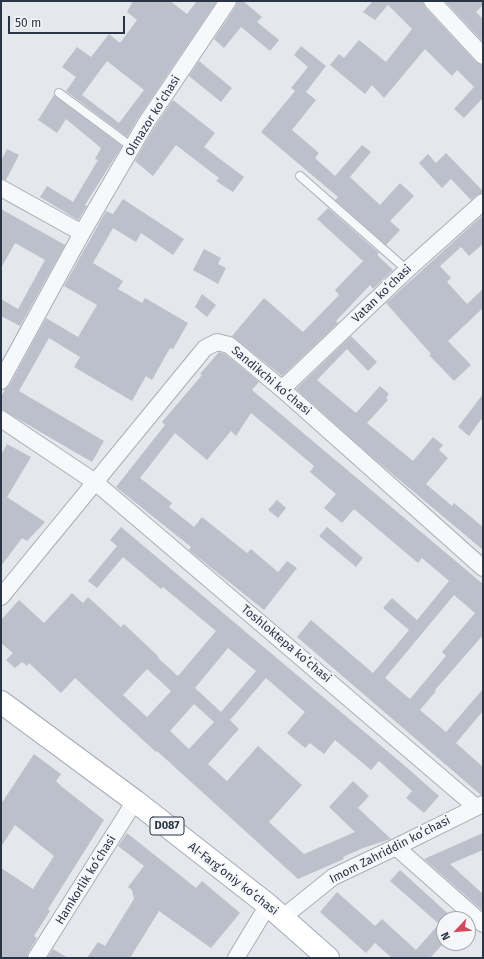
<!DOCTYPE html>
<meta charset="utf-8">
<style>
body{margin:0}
#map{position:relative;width:484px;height:959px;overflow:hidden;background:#e4e7ec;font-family:"Fira Sans",sans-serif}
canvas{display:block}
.frame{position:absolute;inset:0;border:2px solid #2b3445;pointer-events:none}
.north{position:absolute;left:436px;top:911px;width:40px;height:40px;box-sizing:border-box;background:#f4f6f9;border:1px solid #a4a8b1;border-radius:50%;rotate:244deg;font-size:11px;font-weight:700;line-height:16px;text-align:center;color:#2b3445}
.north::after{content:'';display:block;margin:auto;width:14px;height:18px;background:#d1495b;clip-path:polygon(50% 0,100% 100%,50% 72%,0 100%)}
.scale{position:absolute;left:8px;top:16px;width:117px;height:18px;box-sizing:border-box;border:2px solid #2b3445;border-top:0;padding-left:5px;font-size:12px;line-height:14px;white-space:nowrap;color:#2b3445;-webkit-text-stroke:3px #f4f6f9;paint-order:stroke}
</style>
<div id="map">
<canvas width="484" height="959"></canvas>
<div class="frame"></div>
<div class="north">N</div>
<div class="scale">50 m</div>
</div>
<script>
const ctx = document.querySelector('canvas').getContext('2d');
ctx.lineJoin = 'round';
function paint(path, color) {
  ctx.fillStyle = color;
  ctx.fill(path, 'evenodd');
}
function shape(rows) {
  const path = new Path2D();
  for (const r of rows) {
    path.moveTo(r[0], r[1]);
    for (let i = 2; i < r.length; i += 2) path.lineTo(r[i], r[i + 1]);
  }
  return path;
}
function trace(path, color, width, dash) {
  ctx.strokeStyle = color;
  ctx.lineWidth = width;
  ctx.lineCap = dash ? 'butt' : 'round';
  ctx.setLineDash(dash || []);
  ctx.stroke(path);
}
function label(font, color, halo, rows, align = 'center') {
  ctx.font = font + ' "Fira Sans",sans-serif';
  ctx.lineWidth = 4;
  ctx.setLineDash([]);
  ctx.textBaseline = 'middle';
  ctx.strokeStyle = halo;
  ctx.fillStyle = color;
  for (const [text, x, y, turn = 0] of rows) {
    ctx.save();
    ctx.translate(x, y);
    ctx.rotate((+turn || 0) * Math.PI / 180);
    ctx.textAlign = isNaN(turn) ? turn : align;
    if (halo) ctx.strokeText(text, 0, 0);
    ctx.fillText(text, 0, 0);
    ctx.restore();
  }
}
paint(shape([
 [133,1,170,1,187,14,197,1,217,1,138,118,127,137,66,91,76,77,62,67,77,47,91,57,109,34,120,43,137,20,127,12],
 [107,61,144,90,119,123,82,95],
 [237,1,243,1,262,17,257,22,279,40,270,51,241,27,224,48,214,39,236,6],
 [373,1,423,1,425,7,476,62,483,65,483,98,464,118,454,109,474,87,457,70,452,76,425,49,384,98,372,85,365,94,330,65,339,54,344,58,359,40,386,62,412,29,388,5,375,20,363,12],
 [445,1,483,1,483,5,476,12,483,19,483,42],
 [301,46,326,66,306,92,316,100,292,130,319,153,315,158,335,176,362,145,371,152,350,177,380,205,400,183,414,196,390,221,400,230,386,245,335,200,338,197,261,132,295,91,291,88,308,67,294,55],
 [199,61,232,88,221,102,189,76],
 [54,95,122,146,85,205,87,206,78,220,40,197,47,186,73,202,98,160,95,159,101,148,66,119,57,133,38,120],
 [173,100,215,133,204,147,244,177,233,192,216,181,219,178,176,145,153,176,135,161,154,128],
 [7,149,19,155,6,180,1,179,1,161],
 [446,153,483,191,483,193,477,195,471,200,451,179,442,188,419,163,428,154,436,163],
 [123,199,184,239,173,255,141,233,136,242,113,228,93,263,123,281,118,289,142,303,145,298,188,323,173,349,170,348,152,380,146,376,132,401,74,367,80,357,49,338,19,391,104,441,92,462,1,409,1,397,5,389,9,386,46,318,78,337,97,305,64,286,106,211,113,214],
 [328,208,379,253,377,255,393,270,373,289,370,285,336,321,338,323,282,376,232,336,264,298,303,332,339,295,335,290,363,261,317,219],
 [1,209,65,245,20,326,1,316,1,299,18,309,45,260,15,243,1,268],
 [483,215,483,244,469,256,461,247,440,266,451,278,447,282,467,304,483,289,483,308,448,341,471,365,454,381,429,355,431,354,386,303],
 [204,249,221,258,218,264,226,268,218,284,193,270],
 [202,294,216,305,207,317,195,307],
 [351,336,377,362,368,371,347,349,317,380,356,413,380,386,389,394,386,398,388,400,367,423,413,461,433,437,443,445,439,450,448,458,426,484,452,506,454,503,483,527,483,550,371,456,296,389],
 [219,352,225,354,259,382,252,390,483,584,483,635,435,690,436,691,420,710,446,732,483,689,483,711,456,743,483,767,483,795,481,795,297,637,311,620,373,673,409,630,383,608,392,598,417,620,449,581,422,558,418,563,354,509,342,523,324,508,336,494,310,472,314,466,251,413,236,436,231,431,207,460,175,433,140,478,172,503,169,507,194,527,202,517,247,553,251,549,278,572,287,561,297,568,264,610,189,550,191,547,116,487,165,425,162,422,202,375,200,374],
 [454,595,475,613,442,652,446,656,410,699,385,678],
 [483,394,483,417,469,436,458,427],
 [7,444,31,457,7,497,45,522,27,541,22,538,1,566,1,455],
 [277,500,286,508,278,518,268,510],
 [121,527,405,766,439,796,424,813,406,798,412,791,379,761,371,770,335,740,324,754,310,743,305,748,287,733,305,712,266,678,230,720,239,729,208,764,227,781,258,746,302,785,269,822,304,854,355,832,329,807,353,781,369,796,358,808,391,839,363,848,343,857,344,859,298,879,157,751,156,752,145,742,75,678,61,693,29,663,27,666,22,662,15,668,6,660,13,653,1,643,1,620,19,600,44,623,72,593,83,603,88,597,121,627,124,624,159,657,158,658,178,676,216,631,163,587,161,589,123,557,97,588,88,581,117,546,110,540],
 [228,648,256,671,221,712,195,688],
 [147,669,171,691,147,717,123,695],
 [194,704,214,722,189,749,170,731],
 [327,527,363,558,356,567,319,536],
 [34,754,61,774,56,781,61,786,104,820,48,909,50,911,34,936,37,938,28,953,27,958,1,958,1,868,33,889,54,856,15,825,1,847,1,804],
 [127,833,196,888,202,881,240,913,211,948,159,911,130,958,87,958,98,942,105,946,134,899,132,890,128,887,144,866,118,846],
 [483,833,483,850,450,864,483,894,483,911,424,859],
 [400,870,454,919,444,919,444,943,430,958,392,958,375,943,366,953,320,912,337,892,375,926,382,919,416,950,439,924,390,881],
 [53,949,68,958,47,958]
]), '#bbc0ca');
const service = shape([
 [59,93,132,147],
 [300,176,407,270]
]);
const minor = shape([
 [432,1,483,56],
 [1,188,82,233],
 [1,381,82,233,146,123,228,1],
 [282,389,407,270,483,202],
 [1,419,95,482,476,807],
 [1,597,205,348,217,342,229,345,282,389,483,568],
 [396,847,483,924],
 [282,918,333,877,396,847,483,804],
 [36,958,135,801],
 [236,958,268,905]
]);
const primary = shape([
 [1,702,135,801,268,905,328,958]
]);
trace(service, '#a9aeb7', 10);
trace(minor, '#a9aeb7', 18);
trace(primary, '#a3abb8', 24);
trace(service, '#f7f8fa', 8);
trace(minor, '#f7f8fa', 16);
trace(primary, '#fff', 22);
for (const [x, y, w] of [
 [167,826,34]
]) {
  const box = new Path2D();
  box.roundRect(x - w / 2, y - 9, w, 18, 3);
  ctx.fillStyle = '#f4f6f9';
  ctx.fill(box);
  trace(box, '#2b3445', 1);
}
label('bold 11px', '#2b3445', null, [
 ["D087",167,826]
]);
label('12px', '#2b3445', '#f4f6f9', [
 ["Olmazor koʻchasi",153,116,-58],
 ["Vatan koʻchasi",382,294,-44],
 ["Sandikchi koʻchasi",271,381,40],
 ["Toshloktepa koʻchasi",286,644,40],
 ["Imom Zahriddin koʻchasi",390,850,-27],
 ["Al-Fargʻoniy koʻchasi",233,879,38],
 ["Hamkorlik koʻchasi",86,880,-58]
]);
</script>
